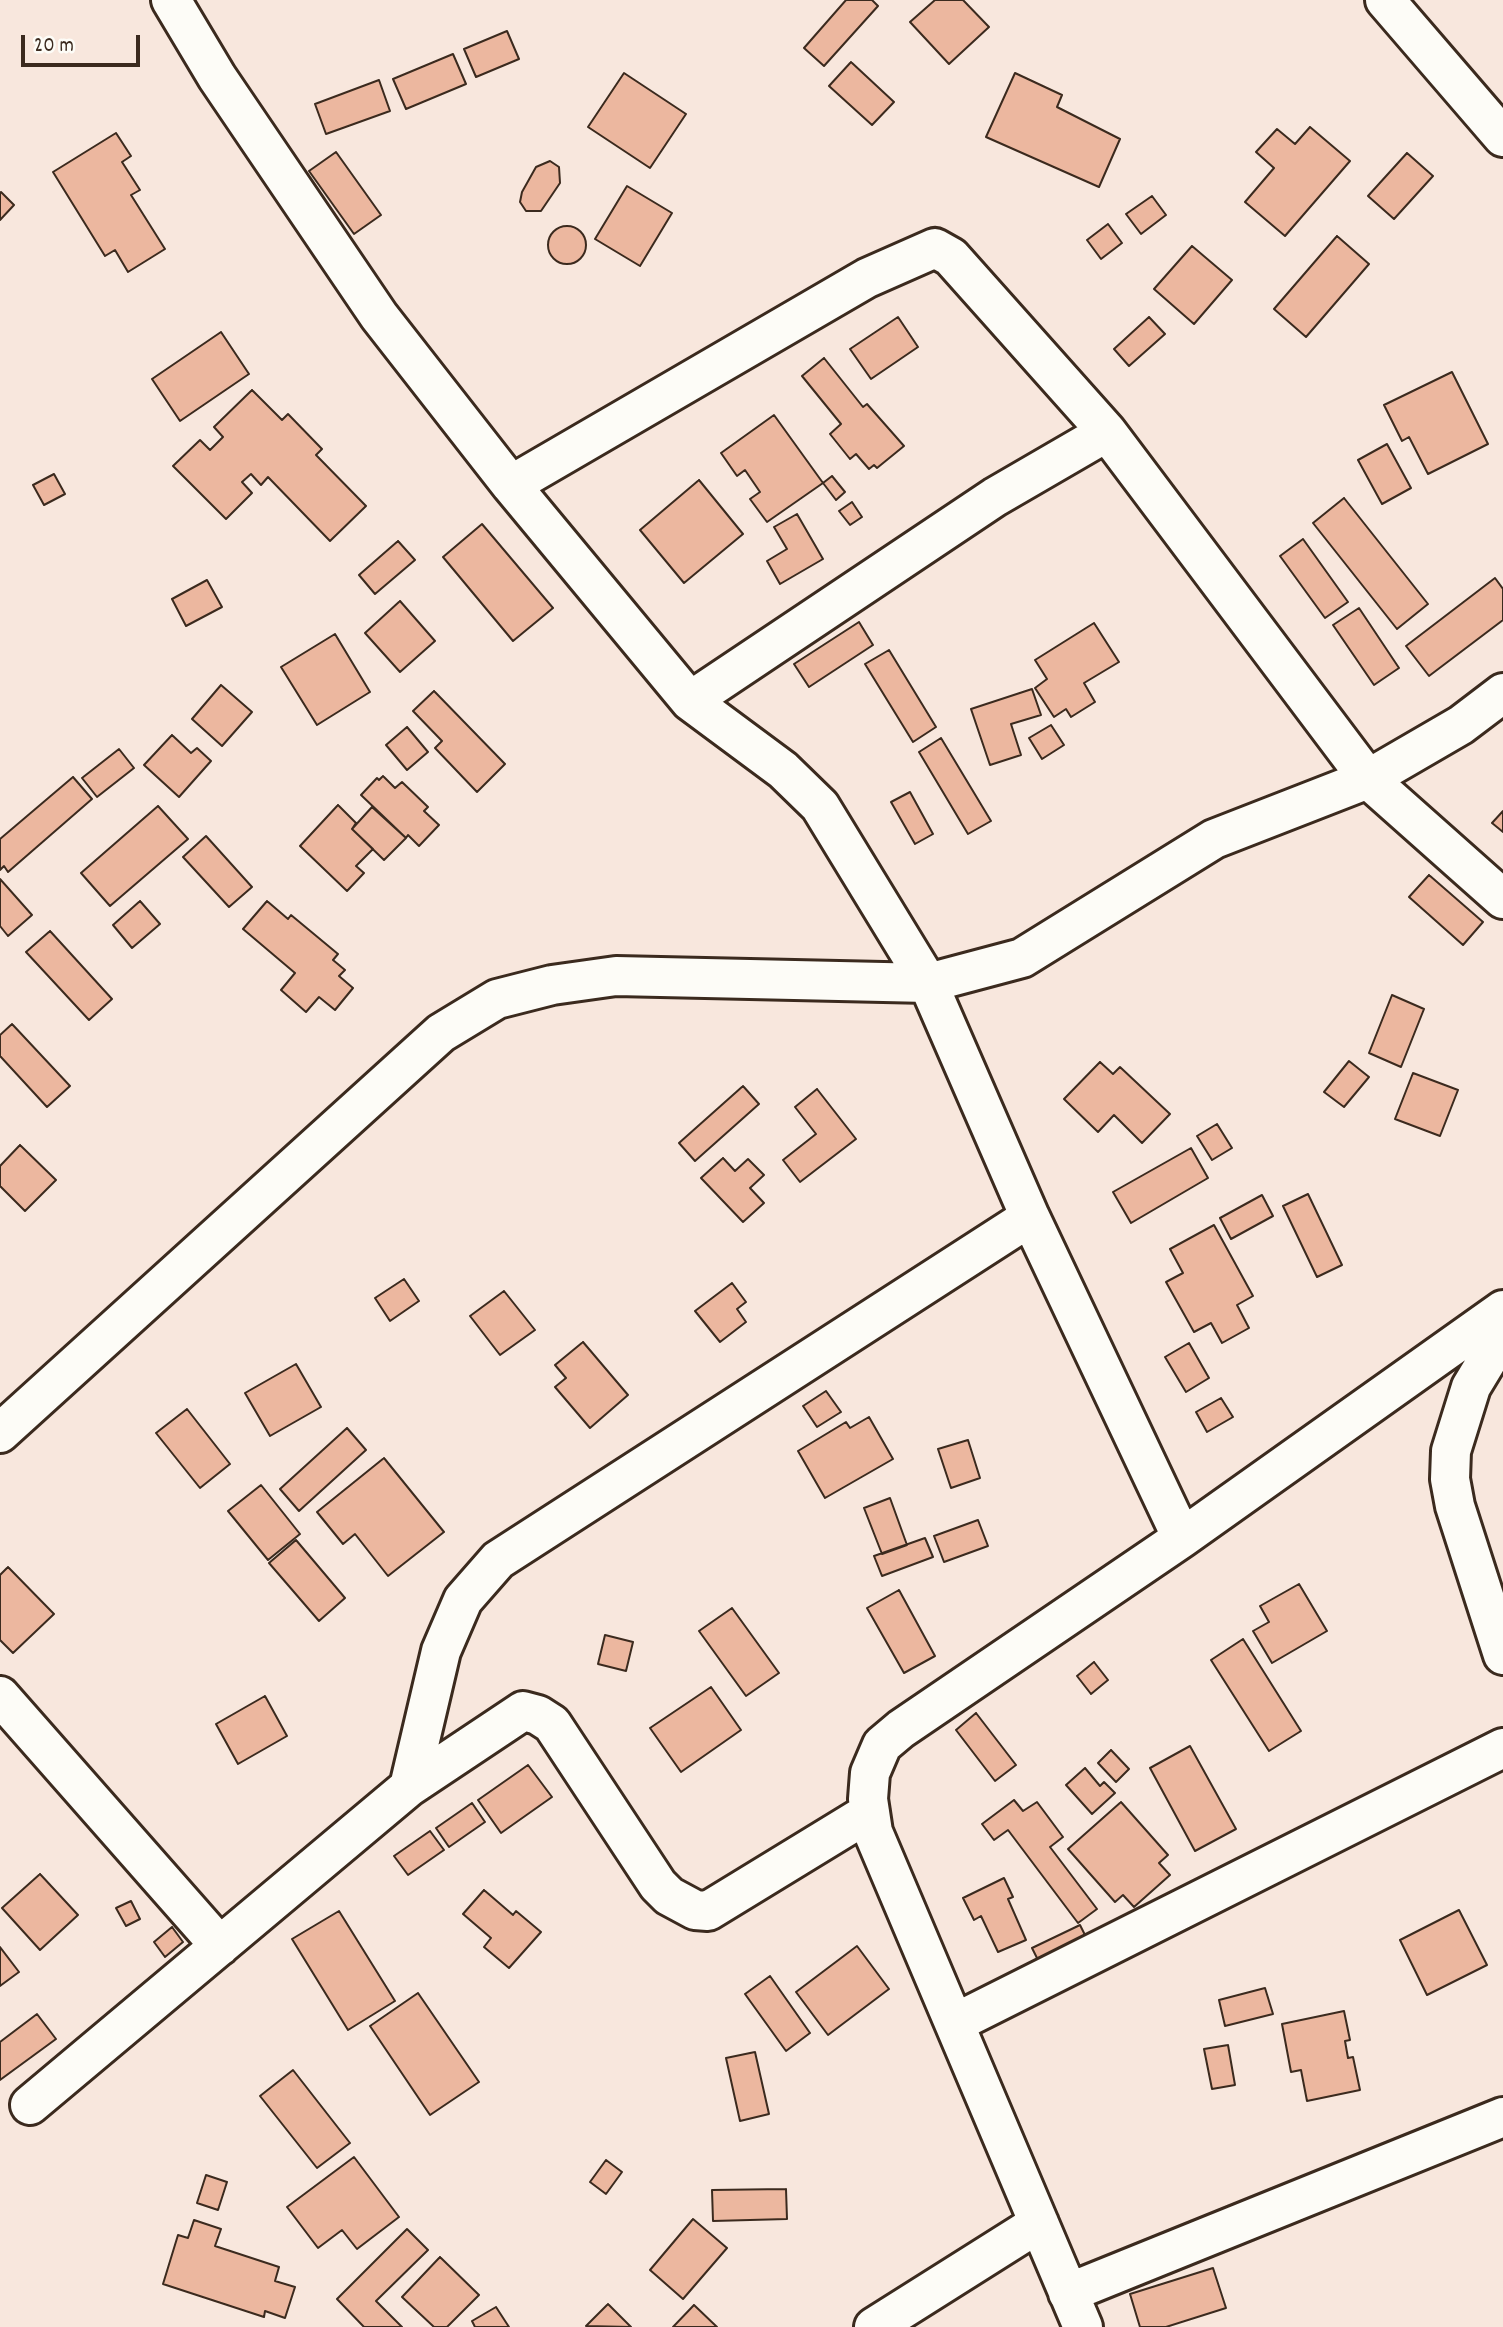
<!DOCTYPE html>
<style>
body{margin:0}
#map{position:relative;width:1503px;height:2327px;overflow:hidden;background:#f8e7dd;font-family:Dekko,sans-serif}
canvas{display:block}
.scale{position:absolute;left:21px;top:35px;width:119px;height:32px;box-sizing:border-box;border:4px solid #3b2a1e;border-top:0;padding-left:9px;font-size:21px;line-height:24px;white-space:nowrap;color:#3b2a1e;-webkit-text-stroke:5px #fdfcf7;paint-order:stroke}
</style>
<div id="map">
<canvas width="1503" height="2327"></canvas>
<div class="scale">20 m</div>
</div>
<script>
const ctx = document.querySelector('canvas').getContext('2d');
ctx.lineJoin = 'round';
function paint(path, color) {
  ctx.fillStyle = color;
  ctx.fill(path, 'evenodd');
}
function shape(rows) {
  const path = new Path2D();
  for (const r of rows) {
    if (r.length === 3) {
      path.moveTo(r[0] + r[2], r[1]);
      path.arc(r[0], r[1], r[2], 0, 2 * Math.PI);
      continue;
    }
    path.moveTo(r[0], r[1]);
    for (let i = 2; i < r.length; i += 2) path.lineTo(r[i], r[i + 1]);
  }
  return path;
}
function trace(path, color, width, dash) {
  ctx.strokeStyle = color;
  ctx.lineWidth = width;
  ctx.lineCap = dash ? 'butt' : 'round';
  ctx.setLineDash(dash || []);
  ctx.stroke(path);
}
const building = shape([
 [846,0,872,0,878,6,824,66,804,48,846,0],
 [935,0,963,0,989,27,949,64,910,22,935,0],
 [507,31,519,59,476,77,464,49,507,31],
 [453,54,466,84,406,109,393,79,453,54],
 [851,62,894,102,872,125,829,86,851,62],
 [624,73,686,114,650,168,588,127,624,73],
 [1015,73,1062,95,1057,107,1120,139,1099,187,986,137,1015,73],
 [379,80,390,111,326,134,315,104,379,80],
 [1310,127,1350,161,1285,236,1245,202,1274,168,1256,152,1277,129,1295,144,1310,127],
 [116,133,131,156,122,162,140,190,131,195,165,249,128,272,115,250,105,256,53,172,116,133],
 [336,152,381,215,354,234,309,171,336,152],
 [1407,153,1433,176,1394,219,1368,196,1407,153],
 [550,161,559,167,560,183,541,211,526,211,520,202,522,192,536,167,550,161],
 [627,186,672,213,640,266,595,239,627,186],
 [1,192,14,205,0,220,0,193,1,192],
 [1152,196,1166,215,1141,234,1126,214,1152,196],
 [1108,224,1122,243,1101,259,1087,240,1108,224],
 [567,245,19],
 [1337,236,1369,264,1306,337,1274,309,1337,236],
 [1192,246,1232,280,1194,324,1154,289,1192,246],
 [898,317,918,347,871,379,850,349,898,317],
 [1149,317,1165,334,1129,366,1114,349,1149,317],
 [221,332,249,374,180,421,152,379,221,332],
 [824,358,863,407,867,404,904,446,877,468,874,465,869,469,856,454,850,459,830,434,841,424,802,376,824,358],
 [1452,372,1488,444,1428,474,1409,437,1402,441,1384,405,1452,372],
 [252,390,282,420,288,414,322,449,316,455,366,506,330,541,268,477,261,485,251,474,242,482,252,493,226,519,173,466,200,440,210,450,223,437,214,427,252,390],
 [774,415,823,483,767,522,750,499,760,492,745,470,737,476,721,453,774,415],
 [1387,444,1411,488,1382,504,1358,460,1387,444],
 [54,474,65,494,44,505,33,485,54,474],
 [832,476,845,492,836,500,823,483,832,476],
 [699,480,743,534,684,583,640,530,699,480],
 [1344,498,1428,604,1397,629,1313,523,1344,498],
 [852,502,862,517,850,525,839,511,852,502],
 [797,514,823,559,780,584,767,561,787,549,774,527,797,514],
 [482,524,553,608,513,641,443,557,482,524],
 [1303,539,1348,602,1325,618,1280,556,1303,539],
 [398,541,415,560,375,594,359,575,398,541],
 [1495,578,1503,589,1503,620,1429,676,1406,646,1495,578],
 [207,580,222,607,186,626,172,599,207,580],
 [400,601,435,641,400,672,365,633,400,601],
 [1359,608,1399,668,1374,685,1333,625,1359,608],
 [859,622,873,645,809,687,794,664,859,622],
 [1094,623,1119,662,1084,683,1095,702,1071,717,1066,709,1054,717,1035,688,1047,679,1035,660,1094,623],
 [335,634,370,692,317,725,281,667,335,634],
 [889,650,936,727,913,742,865,664,889,650],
 [221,685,252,712,222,746,192,719,221,685],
 [1032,689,1041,715,1011,724,1021,755,990,765,971,709,1032,689],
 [434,691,505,764,477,792,435,748,442,741,413,711,434,691],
 [1051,725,1064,745,1042,759,1029,738,1051,725],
 [407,727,428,752,407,770,386,745,407,727],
 [172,735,191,753,197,748,211,761,179,797,144,765,172,735],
 [941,738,991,821,968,834,919,752,941,738],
 [119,749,134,768,97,797,82,778,119,749],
 [383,776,395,788,402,782,428,807,424,811,439,825,419,846,408,835,406,838,361,795,377,778,379,780,383,776],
 [73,777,92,799,8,872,4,866,0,870,0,839,73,777],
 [910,792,933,834,915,844,891,802,910,792],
 [338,805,356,823,352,829,373,849,356,866,364,873,347,891,300,846,338,805],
 [158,806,188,839,110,906,81,873,158,806],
 [372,807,406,838,384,860,352,829,372,807],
 [1503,811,1503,832,1492,823,1503,811],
 [206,836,252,887,229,907,183,857,206,836],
 [1429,875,1483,922,1463,945,1409,897,1429,875],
 [0,879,32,915,8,936,0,926,0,879],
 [140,901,160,924,132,948,113,925,140,901],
 [267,901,288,919,291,915,338,954,333,960,345,970,339,976,353,988,335,1010,319,997,306,1012,281,990,295,973,243,929,267,901],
 [50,931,112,999,89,1020,26,952,50,931],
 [1392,995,1424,1009,1401,1067,1369,1053,1392,995],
 [12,1024,70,1086,47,1107,0,1056,0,1035,12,1024],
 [1349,1061,1369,1077,1344,1107,1324,1092,1349,1061],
 [1100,1062,1113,1074,1120,1067,1170,1114,1142,1143,1114,1115,1098,1132,1064,1099,1100,1062],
 [1413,1073,1458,1090,1440,1136,1395,1119,1413,1073],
 [743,1086,759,1104,695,1161,679,1143,743,1086],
 [817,1089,856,1139,800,1182,783,1160,816,1134,795,1107,817,1089],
 [1217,1124,1232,1148,1212,1160,1197,1136,1217,1124],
 [20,1145,56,1180,25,1211,0,1186,0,1166,20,1145],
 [1191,1148,1208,1178,1131,1223,1113,1192,1191,1148],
 [723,1158,735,1171,748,1159,764,1175,750,1188,764,1203,743,1222,701,1178,723,1158],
 [1308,1194,1342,1265,1317,1277,1283,1206,1308,1194],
 [1262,1195,1273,1216,1231,1239,1220,1218,1262,1195],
 [1214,1225,1253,1296,1237,1305,1249,1328,1222,1343,1211,1323,1194,1332,1166,1282,1183,1273,1170,1249,1214,1225],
 [404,1279,419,1301,390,1321,375,1298,404,1279],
 [732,1283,746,1302,737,1309,746,1322,720,1342,695,1311,732,1283],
 [504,1291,535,1330,500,1355,470,1316,504,1291],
 [583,1342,628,1395,590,1428,555,1387,566,1378,555,1365,583,1342],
 [1189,1343,1209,1378,1186,1392,1165,1357,1189,1343],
 [296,1364,321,1407,270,1436,245,1393,296,1364],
 [826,1391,841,1412,817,1427,803,1406,826,1391],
 [1221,1398,1233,1417,1207,1432,1196,1412,1221,1398],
 [187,1409,230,1464,200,1488,156,1433,187,1409],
 [869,1417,893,1459,825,1498,798,1451,846,1422,850,1428,869,1417],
 [347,1428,366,1450,299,1511,280,1489,347,1428],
 [968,1440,980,1478,951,1488,938,1449,968,1440],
 [384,1458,444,1532,388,1576,355,1534,343,1544,317,1512,384,1458],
 [261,1485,300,1534,268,1560,228,1511,261,1485],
 [890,1498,907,1545,882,1554,864,1508,890,1498],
 [978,1520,988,1546,944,1562,934,1536,978,1520],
 [925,1538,933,1557,882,1576,874,1556,925,1538],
 [296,1540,345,1598,319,1621,269,1563,296,1540],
 [8,1567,54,1614,13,1653,0,1640,0,1575,8,1567],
 [1299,1584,1327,1631,1272,1663,1253,1631,1269,1622,1260,1606,1299,1584],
 [899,1590,935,1656,904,1673,867,1608,899,1590],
 [732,1608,779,1673,746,1696,699,1631,732,1608],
 [605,1635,633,1642,626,1671,598,1664,605,1635],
 [1243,1639,1301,1731,1269,1751,1211,1660,1243,1639],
 [1094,1662,1108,1680,1091,1694,1077,1676,1094,1662],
 [711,1687,741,1730,681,1772,650,1728,711,1687],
 [265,1696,287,1736,238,1764,216,1724,265,1696],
 [976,1713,1016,1765,995,1781,956,1730,976,1713],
 [1190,1746,1236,1829,1195,1851,1150,1768,1190,1746],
 [1111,1750,1129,1769,1116,1782,1098,1763,1111,1750],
 [528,1765,552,1797,501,1833,478,1800,528,1765],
 [1085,1768,1100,1786,1104,1782,1115,1793,1092,1814,1066,1785,1085,1768],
 [1014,1800,1023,1811,1037,1802,1063,1837,1050,1847,1097,1909,1078,1923,1008,1830,994,1840,982,1824,1014,1800],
 [1121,1802,1168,1855,1159,1863,1170,1875,1134,1907,1123,1895,1115,1902,1068,1849,1121,1802],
 [472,1803,485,1822,449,1847,436,1828,472,1803],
 [430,1831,444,1850,408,1875,394,1856,430,1831],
 [40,1874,78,1915,40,1950,2,1908,40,1874],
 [1004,1878,1013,1897,1008,1899,1026,1940,998,1952,981,1916,974,1920,963,1898,1004,1878],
 [484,1890,513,1915,516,1911,541,1932,509,1968,484,1947,491,1938,463,1914,484,1890],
 [131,1901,140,1919,126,1926,116,1908,131,1901],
 [1459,1910,1487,1965,1427,1995,1400,1940,1459,1910],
 [339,1911,395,2001,348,2030,292,1939,339,1911],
 [1080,1925,1088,1941,1040,1964,1032,1948,1080,1925],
 [172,1927,183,1942,165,1957,154,1942,172,1927],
 [857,1946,889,1989,828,2035,796,1992,857,1946],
 [0,1947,19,1972,0,1986,0,1947],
 [770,1976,810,2033,786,2051,745,1994,770,1976],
 [1265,1988,1273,2014,1225,2026,1219,2000,1265,1988],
 [418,1993,479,2082,430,2115,370,2026,418,1993],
 [1344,2011,1350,2040,1345,2041,1348,2058,1353,2057,1360,2090,1307,2101,1301,2070,1291,2072,1282,2024,1344,2011],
 [37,2014,56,2039,0,2080,0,2042,37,2014],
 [1228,2045,1235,2085,1212,2089,1204,2049,1228,2045],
 [755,2052,769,2114,740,2121,726,2058,755,2052],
 [293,2070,350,2143,317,2168,260,2096,293,2070],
 [354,2157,399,2217,357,2249,342,2230,318,2248,287,2207,354,2157],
 [606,2160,622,2172,606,2194,590,2182,606,2160],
 [206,2175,227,2182,218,2210,197,2203,206,2175],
 [786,2189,787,2219,713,2221,712,2190,786,2189],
 [693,2219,727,2248,683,2299,650,2270,693,2219],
 [194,2220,221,2229,215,2246,279,2267,275,2281,295,2287,285,2318,265,2311,264,2317,163,2284,178,2235,188,2238,194,2220],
 [407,2229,428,2250,376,2301,402,2327,364,2327,337,2299,407,2229],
 [440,2257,479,2295,447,2327,434,2327,402,2297,440,2257],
 [1213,2268,1226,2308,1166,2327,1140,2327,1130,2294,1213,2268],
 [608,2304,631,2327,586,2326,608,2304],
 [694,2305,717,2327,673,2327,694,2305],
 [496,2307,509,2327,475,2327,472,2321,496,2307]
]);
paint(building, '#ecb79f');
trace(building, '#3b2a1e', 2);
const minor = shape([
 [171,0,217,77,379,316,511,485,690,701,783,770,820,806,928,983,1030,1217,1182,1538],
 [1385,0,1503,137],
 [511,485,867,278,935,248,951,257,1107,432],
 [690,701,995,497,1107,432,1368,779,1503,899],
 [1503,1334,1471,1387,1451,1451,1450,1479,1455,1506,1503,1655],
 [0,1433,441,1033,497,999,552,985,616,976,928,983,1022,958,1214,839,1368,779,1461,725,1503,693],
 [0,1696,220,1946],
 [409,1787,441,1651,463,1600,498,1560,1030,1217],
 [955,2023,1503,1748],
 [30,2105,409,1787,523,1711,538,1715,552,1724,658,1885,669,1896,695,1910,708,1911,870,1812],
 [1068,2293,1503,2117],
 [874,2327,1039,2223],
 [1083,2327,873,1832,868,1799,870,1773,882,1745,901,1729,1182,1538,1503,1310]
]);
trace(minor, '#3b2a1e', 44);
trace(minor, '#fdfcf7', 38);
</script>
